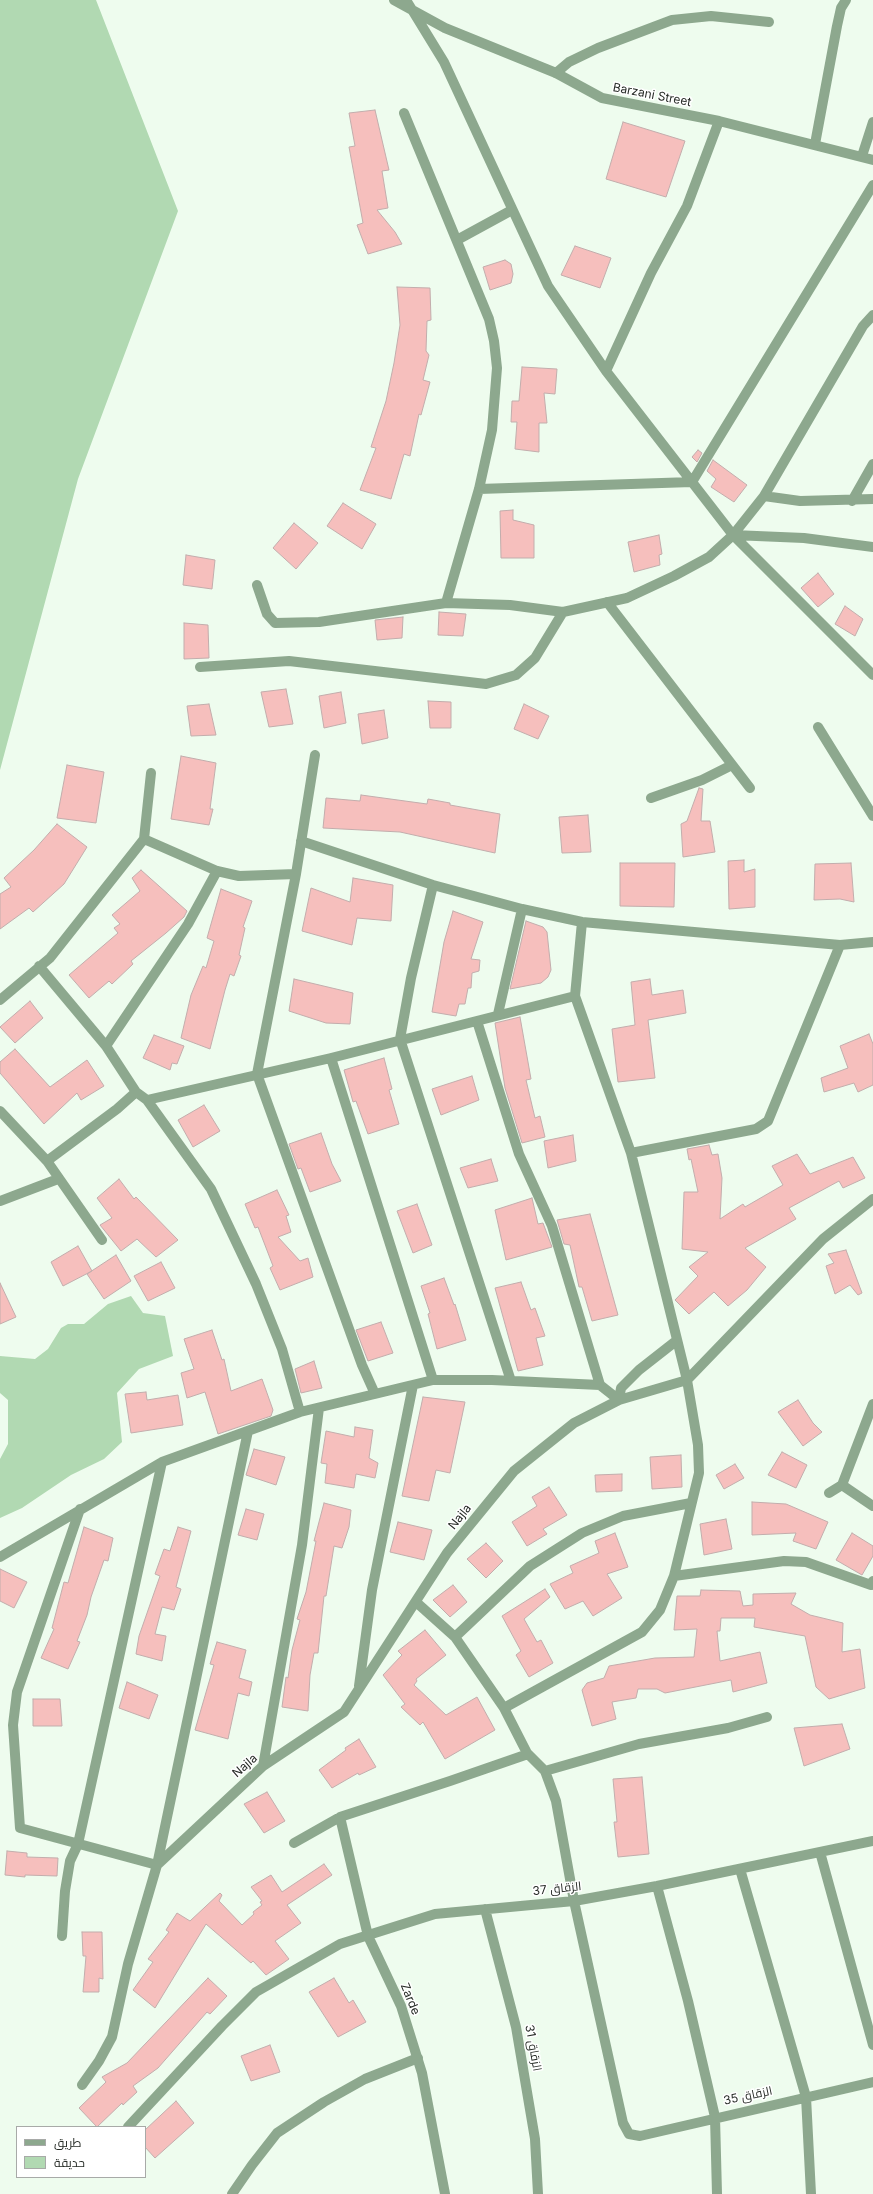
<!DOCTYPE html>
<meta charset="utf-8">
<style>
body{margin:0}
#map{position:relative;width:873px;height:2194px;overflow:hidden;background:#eefcee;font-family:Inter,Cairo,sans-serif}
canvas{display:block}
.legend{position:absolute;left:16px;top:2126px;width:130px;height:52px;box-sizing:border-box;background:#fff;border:1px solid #a8aaa8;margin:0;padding:5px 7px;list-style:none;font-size:12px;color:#262b26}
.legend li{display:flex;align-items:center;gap:8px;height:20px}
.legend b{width:20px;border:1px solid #a8aaa8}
</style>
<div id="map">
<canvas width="873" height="2194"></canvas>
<ul class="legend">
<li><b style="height:5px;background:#8da88e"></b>طريق</li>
<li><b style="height:11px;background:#b1d9b2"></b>حديقة</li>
</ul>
</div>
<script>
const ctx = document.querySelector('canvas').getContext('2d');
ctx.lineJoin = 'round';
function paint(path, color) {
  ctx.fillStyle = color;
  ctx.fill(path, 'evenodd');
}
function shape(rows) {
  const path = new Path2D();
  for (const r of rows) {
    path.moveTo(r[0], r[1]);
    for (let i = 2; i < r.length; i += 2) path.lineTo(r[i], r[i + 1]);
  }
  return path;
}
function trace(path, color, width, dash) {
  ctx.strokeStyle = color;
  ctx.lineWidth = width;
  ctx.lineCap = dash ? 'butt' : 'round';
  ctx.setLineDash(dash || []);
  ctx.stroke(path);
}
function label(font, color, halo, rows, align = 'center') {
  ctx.font = font + ' Inter,Cairo,sans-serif';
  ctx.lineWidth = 3;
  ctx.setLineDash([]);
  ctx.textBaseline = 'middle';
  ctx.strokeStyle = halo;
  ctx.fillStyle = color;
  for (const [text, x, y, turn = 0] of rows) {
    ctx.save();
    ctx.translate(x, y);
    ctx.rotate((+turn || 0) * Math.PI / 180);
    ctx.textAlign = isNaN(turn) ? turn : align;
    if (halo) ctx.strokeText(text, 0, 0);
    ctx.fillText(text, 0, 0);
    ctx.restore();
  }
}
paint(shape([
 [0,0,96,0,178,211,78,479,0,770],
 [131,1296,143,1313,165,1316,173,1356,139,1369,117,1393,122,1442,104,1459,71,1475,22,1508,0,1518,0,1459,8,1444,8,1400,0,1393,0,1356,35,1359,48,1349,61,1328,68,1324,84,1324,108,1304]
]), '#b1d9b2');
const building = shape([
 [375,110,389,170,382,171,388,208,377,210,395,232,402,244,368,254,357,225,363,223,349,147,355,146,349,113,375,110],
 [623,122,685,141,666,197,606,179,623,122],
 [575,246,611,258,600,288,561,275,575,246],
 [505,260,511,264,513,274,511,283,490,290,483,267,505,260],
 [397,287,430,288,431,320,427,321,426,351,429,355,423,380,430,382,421,415,419,414,410,456,404,454,391,499,360,490,376,448,371,447,386,401,394,363,400,325,397,287],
 [522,367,557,369,555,394,544,393,547,423,539,423,539,452,515,449,517,422,511,422,512,401,519,401,522,367],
 [698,450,702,453,697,462,692,457,698,450],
 [713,460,747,485,734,502,711,487,716,479,707,471,713,460],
 [343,503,376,524,362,549,327,526,343,503],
 [513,510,513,520,534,525,534,558,501,558,500,511,513,510],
 [294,523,318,543,296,569,273,548,294,523],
 [659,535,662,554,659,555,660,565,634,572,628,542,659,535],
 [186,555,215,560,212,589,183,585,186,555],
 [818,573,834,594,818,607,801,588,818,573],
 [845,606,863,619,855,636,835,624,845,606],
 [439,612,466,614,463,636,438,635,439,612],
 [403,617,402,638,377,640,375,620,403,617],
 [184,623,208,625,209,658,184,659,184,623],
 [286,689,293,724,269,727,261,692,286,689],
 [341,692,346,723,324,728,319,696,341,692],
 [428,701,451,702,451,728,430,728,428,701],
 [209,704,216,735,191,736,187,706,209,704],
 [524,704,549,716,538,739,514,729,524,704],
 [384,710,388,738,362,744,358,714,384,710],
 [181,756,216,763,210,809,213,809,209,825,171,819,181,756],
 [67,765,104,772,96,823,57,818,67,765],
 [699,788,703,789,701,821,710,821,715,852,683,857,681,824,687,821,699,788],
 [361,795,427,804,428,799,450,803,450,805,500,814,495,853,400,832,323,828,326,798,360,801,361,795],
 [588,815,591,852,562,853,559,817,588,815],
 [57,824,87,847,64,884,33,912,29,908,0,929,0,894,11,887,4,878,34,850,57,824],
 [744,860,744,872,755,869,755,907,729,909,728,861,744,860],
 [620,863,675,863,674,907,620,906,620,863],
 [851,863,854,902,840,899,814,900,815,864,851,863],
 [141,870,187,911,184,917,166,933,131,961,133,964,112,984,109,981,89,998,69,975,118,933,114,928,120,924,112,915,140,891,132,878,141,870],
 [353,878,393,885,391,921,357,918,352,945,302,931,311,888,350,902,353,878],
 [221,889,252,901,243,927,245,928,239,955,241,956,234,976,230,974,225,990,210,1049,181,1038,191,995,203,966,206,968,214,941,207,938,221,889],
 [453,911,483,922,471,959,480,960,479,971,472,973,471,988,468,988,465,1004,459,1004,456,1016,432,1012,444,942,453,911],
 [526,921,543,927,547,932,551,970,548,977,541,983,510,989,526,921],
 [294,979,353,993,350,1024,326,1023,289,1011,294,979],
 [650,979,652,995,683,990,686,1013,648,1020,655,1078,618,1082,612,1029,635,1025,631,982,650,979],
 [30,1001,43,1018,15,1043,0,1027,30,1001],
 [520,1017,531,1079,526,1080,535,1118,540,1116,545,1137,522,1143,505,1088,495,1023,520,1017],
 [869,1034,873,1044,873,1085,858,1092,854,1083,824,1092,821,1078,848,1068,840,1046,869,1034],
 [154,1035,184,1046,177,1064,172,1063,170,1070,143,1058,154,1035],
 [15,1049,50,1087,87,1060,104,1086,81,1100,77,1093,44,1124,0,1073,0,1062,15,1049],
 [384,1058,392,1089,389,1090,399,1124,368,1134,356,1101,353,1102,344,1070,384,1058],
 [472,1076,479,1100,441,1115,432,1089,472,1076],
 [204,1105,220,1131,193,1147,178,1120,204,1105],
 [321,1133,332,1164,341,1181,310,1192,301,1168,298,1169,289,1144,321,1133],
 [573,1135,576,1161,548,1168,544,1141,573,1135],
 [709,1145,712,1155,718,1154,722,1178,720,1219,743,1204,745,1207,783,1185,772,1166,797,1154,810,1174,853,1157,865,1178,843,1188,839,1181,789,1208,796,1219,745,1248,766,1267,747,1290,728,1306,714,1292,689,1314,675,1300,698,1276,689,1267,708,1252,682,1249,684,1192,698,1192,691,1159,689,1160,687,1149,709,1145],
 [491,1159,498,1181,468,1188,460,1168,491,1159],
 [119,1179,134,1199,136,1197,178,1240,156,1257,137,1239,121,1251,100,1225,112,1218,97,1198,119,1179],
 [277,1190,289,1215,286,1216,291,1232,278,1237,300,1261,308,1258,313,1277,280,1290,270,1268,273,1266,258,1227,255,1228,245,1204,277,1190],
 [532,1198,538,1224,543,1223,552,1247,506,1260,495,1210,532,1198],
 [417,1204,432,1245,413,1253,397,1211,417,1204],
 [590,1214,618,1315,592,1321,582,1287,579,1287,570,1245,564,1244,557,1220,590,1214],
 [78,1246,92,1271,63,1286,51,1262,78,1246],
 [846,1250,862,1293,858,1295,850,1285,835,1294,826,1266,834,1263,828,1254,846,1250],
 [116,1255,131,1281,104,1299,87,1274,116,1255],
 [161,1262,175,1288,148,1301,134,1276,161,1262],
 [444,1278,454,1305,455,1304,466,1340,437,1349,428,1314,430,1313,421,1286,444,1278],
 [521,1282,531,1310,535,1308,545,1336,536,1338,543,1365,518,1371,495,1288,521,1282],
 [0,1283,16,1317,0,1324,0,1283],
 [381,1322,393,1353,368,1361,356,1330,381,1322],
 [212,1330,222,1360,224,1359,231,1391,262,1379,273,1410,271,1416,218,1434,205,1392,187,1398,181,1373,194,1369,184,1339,212,1330],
 [314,1361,322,1388,301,1393,295,1369,314,1361],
 [146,1392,147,1400,178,1395,183,1425,131,1433,125,1394,146,1392],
 [423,1397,465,1402,450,1473,436,1470,429,1501,402,1496,423,1397],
 [798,1400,813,1423,822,1432,803,1446,778,1412,798,1400],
 [355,1427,373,1430,369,1458,378,1463,375,1478,356,1474,354,1488,325,1483,327,1464,321,1463,326,1431,354,1437,355,1427],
 [254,1449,285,1457,276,1485,246,1475,254,1449],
 [782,1452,807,1465,796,1488,768,1475,782,1452],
 [681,1455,682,1487,652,1489,650,1457,681,1455],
 [735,1464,744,1478,724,1489,716,1475,735,1464],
 [622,1474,622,1491,596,1492,595,1475,622,1474],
 [549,1487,567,1515,543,1529,547,1534,527,1546,512,1522,537,1506,532,1497,549,1487],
 [752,1502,786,1504,828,1522,816,1549,793,1541,796,1533,752,1535,752,1502],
 [324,1503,351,1510,349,1527,342,1548,334,1546,326,1596,324,1596,318,1653,314,1653,310,1675,308,1711,282,1707,286,1677,288,1678,292,1650,300,1620,297,1619,306,1592,316,1541,314,1541,324,1503],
 [246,1509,264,1514,257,1540,238,1535,246,1509],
 [726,1519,732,1549,704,1555,700,1524,726,1519],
 [398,1522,432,1530,424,1560,390,1552,398,1522],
 [84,1527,113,1538,108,1561,104,1560,91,1597,87,1615,77,1641,80,1642,68,1669,41,1658,54,1629,52,1628,64,1582,68,1583,84,1527],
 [178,1527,191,1531,176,1587,181,1589,174,1610,162,1607,155,1634,166,1636,162,1661,136,1654,139,1636,160,1576,155,1574,164,1549,170,1551,178,1527],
 [615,1533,628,1567,607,1574,622,1598,593,1616,583,1601,565,1609,550,1584,573,1573,570,1566,599,1553,595,1541,615,1533],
 [852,1533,873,1546,873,1556,862,1575,836,1560,852,1533],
 [486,1543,503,1561,486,1578,467,1559,486,1543],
 [0,1569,27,1582,14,1608,0,1601,0,1569],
 [453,1585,467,1602,450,1617,433,1600,453,1585],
 [545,1589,550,1597,524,1619,537,1642,541,1640,553,1663,529,1677,516,1655,521,1651,502,1616,545,1589],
 [701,1590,740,1591,743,1606,753,1605,753,1594,796,1593,791,1604,810,1615,843,1623,842,1652,860,1649,865,1688,829,1699,816,1687,805,1636,754,1627,755,1618,721,1618,720,1631,717,1631,720,1661,760,1652,767,1683,733,1692,731,1680,665,1693,657,1689,638,1689,636,1698,612,1702,616,1719,592,1726,582,1690,587,1683,604,1678,609,1666,655,1658,694,1657,697,1629,674,1630,677,1596,700,1596,701,1590],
 [425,1630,446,1655,416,1679,417,1681,414,1685,446,1715,477,1697,495,1730,445,1759,423,1722,420,1725,401,1707,405,1704,383,1675,402,1655,398,1651,425,1630],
 [217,1642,246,1650,239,1678,252,1682,249,1696,238,1693,228,1739,195,1730,214,1665,210,1664,217,1642],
 [127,1682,158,1695,149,1719,119,1708,127,1682],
 [33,1699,60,1699,62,1726,33,1726,33,1699],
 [842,1724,850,1749,804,1766,794,1728,842,1724],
 [359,1739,376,1767,359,1775,358,1773,332,1788,319,1770,346,1750,345,1748,359,1739],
 [642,1777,649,1854,618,1857,614,1822,617,1822,613,1779,642,1777],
 [267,1792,285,1821,264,1833,244,1804,267,1792],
 [7,1851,27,1853,27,1857,58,1858,57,1876,25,1875,25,1877,5,1875,7,1851],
 [324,1864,332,1875,287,1905,301,1923,275,1941,289,1959,266,1975,253,1961,251,1963,206,1924,155,2008,133,1990,153,1962,148,1959,169,1932,166,1930,177,1913,190,1921,220,1893,222,1895,219,1901,242,1925,254,1914,253,1912,262,1905,260,1902,262,1901,251,1887,271,1875,282,1892,324,1864],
 [82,1932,102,1932,103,1979,99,1978,99,1992,83,1992,86,1956,83,1956,82,1932],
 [208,1978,227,1996,210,2014,207,2012,158,2068,133,2086,137,2092,123,2105,122,2103,97,2127,79,2108,106,2082,102,2077,127,2063,208,1978],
 [334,1978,349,2003,353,2000,366,2022,338,2037,309,1992,334,1978],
 [270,2045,280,2072,251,2081,241,2056,270,2045],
 [176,2101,194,2123,155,2158,145,2147,145,2130,176,2101]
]);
paint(building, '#f6bfbd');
trace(building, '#c2adac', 1);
trace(shape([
 [556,73,569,62,598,48,672,20,711,16,769,22],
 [815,144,837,26,841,8,846,0]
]), '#8da88e', 10);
trace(shape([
 [394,0,445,28,556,73,602,98,719,121,873,160],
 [406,0,444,62,548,286,606,371,733,535,873,675],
 [404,113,489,319,494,341,497,368,492,430,479,489,446,603],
 [862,156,873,122],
 [457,240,512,210],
 [606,371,651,273,687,206,719,121],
 [479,489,692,482,873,185],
 [764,496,800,501,873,499],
 [852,501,873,464],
 [733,535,804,538,873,547],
 [257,585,267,614,275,623,319,622,446,603,510,605,563,612],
 [607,602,750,788],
 [200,667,289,661,486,684,516,675,535,658,563,612,627,598,674,576,709,557,733,535,764,496,863,326,873,315],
 [818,727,873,816],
 [315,755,296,874,257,1074,362,1365,375,1394],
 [151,773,144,839,217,871,239,876,296,874],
 [651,798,702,780,732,765],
 [301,841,433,885,522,909,582,922,840,945,873,942],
 [433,885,411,978,400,1039,511,1381],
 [582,922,575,996,631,1153,756,1129,768,1121,840,945],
 [39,966,106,1046,136,1092,147,1100,211,1189,256,1284,282,1349,300,1412],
 [0,1000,50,958,144,839],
 [498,1014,522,909],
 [477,1021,519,1154,552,1226,600,1385,619,1400,621,1388,639,1370,676,1341],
 [106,1046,188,924,217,871],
 [331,1058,433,1380],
 [147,1100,331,1058,575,996],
 [0,1111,47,1161,102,1240],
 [631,1153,687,1380,823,1239,873,1199],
 [47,1161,117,1109,136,1092],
 [0,1201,58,1179],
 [873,1404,842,1485,873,1506],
 [829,1493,842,1485],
 [80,1509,17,1692,13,1725,20,1828,157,1865,263,1766,344,1712,447,1553,514,1471,574,1423,619,1400,687,1380,698,1445,699,1473,674,1576,660,1610,642,1632,504,1708],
 [0,1557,162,1462,300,1412,433,1380,492,1380,600,1385],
 [674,1576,784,1561,806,1562,871,1585,873,1581],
 [416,1602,455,1637,504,1708,527,1753,545,1771,556,1801,574,1901,623,2123,629,2134,640,2136,873,2082],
 [455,1637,530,1566,582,1533,623,1516,691,1503],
 [359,1686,372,1590,413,1385],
 [263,1766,302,1545,319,1408],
 [545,1771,639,1744,728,1728,767,1717],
 [340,1817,368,1936,401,2006,422,2073,445,2194],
 [294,1843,340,1817,450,1781,528,1754],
 [820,1852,873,2045],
 [740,1869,806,2097,811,2194],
 [657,1886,688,2001,715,2117,717,2194],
 [485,1909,516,2027,535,2139,538,2194],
 [62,1936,65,1891,70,1861,78,1844,162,1462],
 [82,2085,99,2061,112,2037,128,1964,157,1865,248,1431],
 [128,2127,222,2026,256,1992,340,1944,435,1914,574,1901,657,1886,873,1841],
 [232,2194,252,2165,277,2133,324,2102,365,2079,418,2058]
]), '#8da88e', 10);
label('12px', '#262b26', '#fff', [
 ["Barzani Street",652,95,11],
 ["Najla",460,1517,-51],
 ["Najla",245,1766,-41],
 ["الزقاق 37",557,1889,-6],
 ["Zarde",410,1999,68],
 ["الزقاق 31",533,2048,80],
 ["الزقاق 35",748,2096,-12]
]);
</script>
